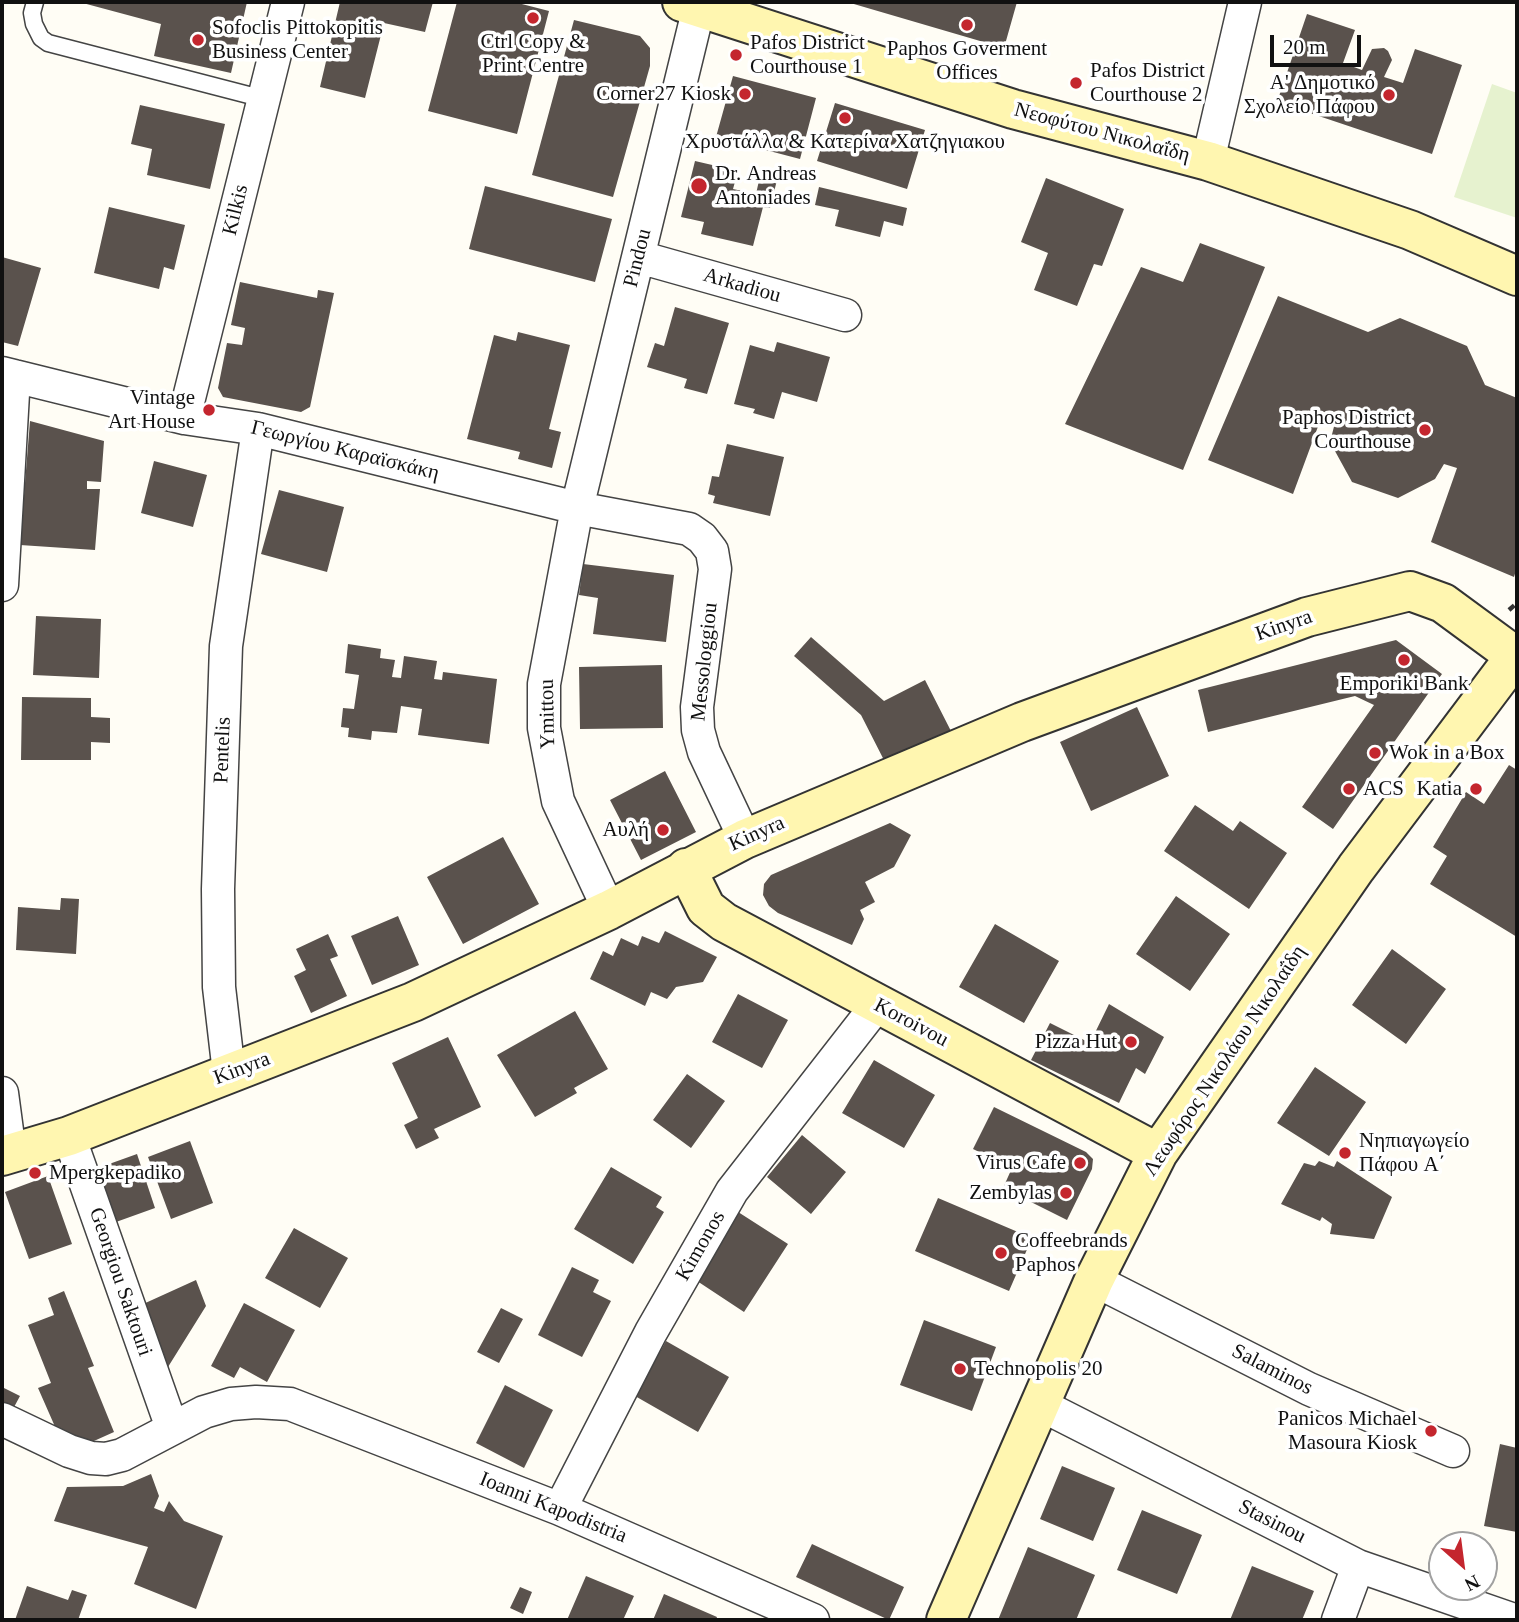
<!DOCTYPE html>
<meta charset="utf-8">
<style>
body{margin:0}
#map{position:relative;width:1519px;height:1622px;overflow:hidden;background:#fffdf5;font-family:Georgia,serif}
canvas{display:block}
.frame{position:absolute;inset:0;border:4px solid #111;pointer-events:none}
.north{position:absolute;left:1428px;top:1531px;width:70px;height:70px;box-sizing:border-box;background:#fff;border:2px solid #a0a0a0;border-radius:50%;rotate:152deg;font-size:19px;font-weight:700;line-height:28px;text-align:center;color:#111}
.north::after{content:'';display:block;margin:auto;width:24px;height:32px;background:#c4262e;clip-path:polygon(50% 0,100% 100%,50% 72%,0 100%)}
.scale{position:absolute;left:1270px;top:35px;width:91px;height:32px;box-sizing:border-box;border:4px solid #111;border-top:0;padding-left:9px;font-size:21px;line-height:24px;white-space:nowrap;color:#111;-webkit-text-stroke:5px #fff;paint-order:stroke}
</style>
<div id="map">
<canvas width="1519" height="1622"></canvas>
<div class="frame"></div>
<div class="north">N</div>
<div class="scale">20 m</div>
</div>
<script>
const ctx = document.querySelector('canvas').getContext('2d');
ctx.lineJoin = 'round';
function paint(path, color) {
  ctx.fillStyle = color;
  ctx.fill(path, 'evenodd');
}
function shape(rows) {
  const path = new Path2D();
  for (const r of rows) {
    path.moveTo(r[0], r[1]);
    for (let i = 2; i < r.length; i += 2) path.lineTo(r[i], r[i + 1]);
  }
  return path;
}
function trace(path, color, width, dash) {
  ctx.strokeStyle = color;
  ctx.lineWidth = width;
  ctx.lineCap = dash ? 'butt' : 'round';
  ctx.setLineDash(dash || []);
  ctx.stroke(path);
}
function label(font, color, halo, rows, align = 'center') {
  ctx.font = font + ' Georgia,serif';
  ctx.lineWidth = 7;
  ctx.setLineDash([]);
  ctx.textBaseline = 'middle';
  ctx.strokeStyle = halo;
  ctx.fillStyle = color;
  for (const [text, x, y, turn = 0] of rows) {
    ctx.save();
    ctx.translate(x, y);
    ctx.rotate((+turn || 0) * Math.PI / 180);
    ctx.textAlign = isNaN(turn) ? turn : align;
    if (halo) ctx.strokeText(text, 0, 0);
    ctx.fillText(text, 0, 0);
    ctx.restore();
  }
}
paint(shape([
 [1492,84,1517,93,1517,218,1454,197]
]), '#e6f2cf');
paint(shape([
 [79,2,247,2,231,73,154,56,161,24],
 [340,2,433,2,425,32,384,23,365,98,320,87],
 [457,2,514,2,549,11,517,134,428,111],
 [847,2,1017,2,1004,48],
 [1307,14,1355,30,1343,63,1362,70,1372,49,1384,48,1388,51,1392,60,1384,77,1403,83,1415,49,1462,65,1432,154,1277,102],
 [574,20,640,36,650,48,650,66,613,197,532,175],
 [733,76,816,98,800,159,716,137],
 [835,103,925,130,907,189,817,161],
 [140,105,225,124,210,189,147,175,152,149,131,144],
 [695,161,738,171,733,189,756,194,760,176,777,180,770,208,763,207,753,246,701,234,704,222,681,217],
 [1046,178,1124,209,1102,266,1094,264,1077,306,1034,290,1048,253,1021,242],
 [485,186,612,219,595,282,469,249],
 [819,187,907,208,903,226,884,221,880,237,835,226,839,210,815,205],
 [109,207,185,225,174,270,164,267,159,289,94,273],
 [1200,243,1265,267,1183,470,1065,424,1141,267,1183,282],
 [2,257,41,268,18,346,2,342],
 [240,282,317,298,318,290,334,293,310,407,301,412,223,397,218,388,227,343,242,345,245,328,231,325],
 [1278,296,1368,332,1400,318,1467,346,1485,385,1517,398,1517,567,1514,577,1431,542,1457,468,1444,464,1435,479,1398,498,1352,482,1330,442,1336,419,1323,413,1293,494,1208,460],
 [675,307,729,323,707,394,684,388,687,379,647,367,655,343,664,346],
 [518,332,570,345,549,429,561,432,552,468,518,459,520,452,467,439,494,335,516,341],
 [777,342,830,357,817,402,782,392,774,419,753,413,755,409,734,404,750,345,774,352],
 [30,421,104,441,101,482,87,481,87,489,100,489,95,550,20,545],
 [727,444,784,457,770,516,713,503,715,496,708,494,712,476,719,477],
 [154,461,207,475,193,527,141,513],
 [279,490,344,507,327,572,261,554],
 [583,564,674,575,666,642,593,634,598,598,579,595],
 [36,616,101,619,99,678,33,675],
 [811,637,884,701,925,680,953,735,888,768,861,715,794,656],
 [1396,640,1442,674,1333,829,1302,807,1374,705,1355,696,1208,732,1198,690],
 [348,644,381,649,380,658,395,660,392,677,401,678,404,656,437,661,434,679,442,680,443,672,497,679,489,744,418,735,422,709,401,706,397,733,372,731,371,740,348,737,349,728,341,727,343,708,354,709,359,675,345,673],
 [662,665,663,728,580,729,579,667],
 [22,697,91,698,91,717,110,718,110,743,91,742,91,760,21,760],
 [1137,707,1169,776,1091,811,1060,742],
 [1509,765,1517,770,1517,937,1430,884,1447,856,1433,847,1466,792,1484,804],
 [665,771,696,832,641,860,610,800],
 [1195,805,1233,831,1240,821,1287,853,1249,909,1164,851],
 [890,823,911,835,894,867,865,882,875,902,860,910,864,919,852,945,778,913,769,906,763,895,764,884,771,875],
 [503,837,539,904,463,944,427,877],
 [1176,896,1230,934,1190,991,1136,954],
 [61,898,79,899,76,954,16,950,18,907,60,910],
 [398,916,419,965,372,985,351,936],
 [995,924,1059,961,1024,1023,959,987],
 [665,931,717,957,703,982,676,987,667,999,651,992,645,1006,590,979,603,951,613,956,621,938,638,946,642,936,659,943],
 [328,934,338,956,330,959,347,996,311,1013,294,976,306,970,296,949],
 [1392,949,1446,989,1406,1044,1352,1005],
 [738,994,788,1020,762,1068,712,1042],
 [1109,1004,1164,1037,1145,1074,1136,1068,1119,1103,1031,1060,1050,1023,1090,1043],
 [575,1011,608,1069,574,1088,577,1093,535,1117,497,1055],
 [448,1037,481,1107,434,1129,439,1138,416,1149,404,1125,418,1118,392,1063],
 [874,1060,935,1095,904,1148,842,1113],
 [1315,1067,1366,1102,1329,1156,1277,1123],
 [687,1074,725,1101,691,1148,653,1120],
 [994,1107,1086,1152,1093,1159,1092,1169,1067,1220,1003,1188,1012,1168,973,1149],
 [802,1135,846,1172,811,1214,767,1177],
 [190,1141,213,1203,171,1219,148,1157],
 [137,1154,155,1208,116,1222,98,1168],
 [1319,1161,1334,1167,1337,1161,1392,1197,1374,1239,1330,1234,1332,1224,1322,1217,1320,1221,1281,1204,1304,1163,1315,1166],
 [611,1167,662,1197,656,1207,664,1212,633,1264,574,1229],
 [48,1176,72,1244,29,1259,5,1192],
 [938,1198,1032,1238,1009,1291,915,1251],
 [735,1210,788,1244,744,1312,691,1277],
 [294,1228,348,1258,320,1308,265,1278],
 [572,1267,599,1280,593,1292,611,1301,582,1357,538,1335],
 [196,1280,206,1306,168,1367,141,1305],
 [64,1291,94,1366,88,1368,114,1432,85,1445,60,1438,38,1388,51,1383,28,1325,54,1315,48,1298],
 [244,1303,295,1330,267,1382,240,1367,234,1378,211,1366],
 [501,1308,523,1319,499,1363,477,1352],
 [924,1320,996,1347,972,1411,900,1385],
 [666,1341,729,1377,698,1432,635,1396],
 [505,1385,553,1410,524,1468,476,1443],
 [2,1387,20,1396,13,1409,2,1404],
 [1500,1444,1517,1448,1517,1532,1484,1526],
 [1062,1466,1115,1488,1093,1541,1040,1519],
 [151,1474,159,1496,154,1508,164,1512,169,1501,184,1521,223,1536,196,1609,134,1584,148,1547,54,1521,67,1487,123,1486],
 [1142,1510,1202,1535,1177,1594,1117,1570],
 [812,1544,904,1587,889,1620,796,1577],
 [1028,1547,1095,1575,1076,1620,998,1620],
 [1252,1566,1314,1591,1302,1620,1230,1620],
 [586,1576,634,1596,623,1620,567,1620],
 [27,1586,68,1600,72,1590,87,1595,78,1620,15,1620],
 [520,1587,532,1592,523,1614,510,1608],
 [664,1594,717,1617,716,1620,653,1620]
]), '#5a524d');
const lane = shape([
 [35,2,32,13,34,24,41,38,48,43,264,99]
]);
const street = shape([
 [1208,161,1245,2],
 [639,257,845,315],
 [2,373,184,418,258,429,577,508,689,529,702,538,712,551,715,569,697,707,698,730,704,752,745,839],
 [184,418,288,2],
 [2,585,14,376],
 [609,910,558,801,544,728,544,684,577,508,699,7],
 [229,1073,219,987,218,889,226,646,258,429],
 [2,1093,10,1153],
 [69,1136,172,1428],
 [1094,1280,1309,1389,1453,1451],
 [1039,1404,1358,1566,1514,1620],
 [2,1419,69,1451,91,1458,106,1459,122,1455,204,1412,231,1404,256,1402,290,1404,560,1509,813,1620],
 [560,1509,651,1332,732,1191,877,1005],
 [1338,1620,1358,1566]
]);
const secondary = shape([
 [682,2,1013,109,1208,161,1410,230,1517,276],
 [686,868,706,908,724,922,1158,1153],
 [2,1156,69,1136,413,1002,609,910,745,839,1022,722,1307,617,1410,591,1443,603,1515,656],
 [946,1620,1094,1280,1158,1153,1356,868,1517,654]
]);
trace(lane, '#444', 19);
trace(street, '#444', 35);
trace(secondary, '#333', 42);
trace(shape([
 [1509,610,1517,603]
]), '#333', 4.5, [7, 3.5]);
trace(lane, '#fff', 16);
trace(street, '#fff', 32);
trace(secondary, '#fff6b0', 38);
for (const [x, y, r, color] of [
 [533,18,7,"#c4262e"],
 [967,25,7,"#c4262e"],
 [198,40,7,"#c4262e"],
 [736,55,7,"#c4262e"],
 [1076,83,7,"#c4262e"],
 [745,94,7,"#c4262e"],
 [1389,95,7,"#c4262e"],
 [845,118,7,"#c4262e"],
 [699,186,9,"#c4262e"],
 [209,410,7,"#c4262e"],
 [1425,430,7,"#c4262e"],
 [1404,660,7,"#c4262e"],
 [1375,753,7,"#c4262e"],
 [1349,789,7,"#c4262e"],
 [1476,789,7,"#c4262e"],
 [663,830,7,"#c4262e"],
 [1131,1042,7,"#c4262e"],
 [1345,1153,7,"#c4262e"],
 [1080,1163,7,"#c4262e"],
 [35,1173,7,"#c4262e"],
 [1066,1193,7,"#c4262e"],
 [1001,1253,7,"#c4262e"],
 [960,1369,7,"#c4262e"],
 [1431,1431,7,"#c4262e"]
]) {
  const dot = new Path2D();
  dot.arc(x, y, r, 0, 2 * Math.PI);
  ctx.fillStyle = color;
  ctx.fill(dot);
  trace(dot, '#fff', 2.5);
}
label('21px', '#111', '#fff', [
 ["Sofoclis Pittokopitis",212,28],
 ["Business Center",212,52],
 ["Ctrl Copy &",533,42,"center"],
 ["Print Centre",533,66,"center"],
 ["Pafos District",750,43],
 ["Courthouse 1",750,67],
 ["Paphos Goverment",967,49,"center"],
 ["Offices",967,73,"center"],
 ["Pafos District",1090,71],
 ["Courthouse 2",1090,95],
 ["Α' Δημοτικό",1375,83,"right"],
 ["Σχολείο Πάφου",1375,107,"right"],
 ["Corner27 Kiosk",731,94,"right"],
 ["Χρυστάλλα & Κατερίνα Χατζηγιακου",845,142,"center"],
 ["Dr. Andreas",715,174],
 ["Antoniades",715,198],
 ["Vintage",195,398,"right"],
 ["Art House",195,422,"right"],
 ["Paphos District",1411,418,"right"],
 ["Courthouse",1411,442,"right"],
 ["Emporiki Bank",1404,684,"center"],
 ["Wok in a Box",1389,753],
 ["ACS",1363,789],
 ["Katia",1462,789,"right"],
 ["Αυλή",649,830,"right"],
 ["Pizza Hut",1117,1042,"right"],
 ["Νηπιαγωγείο",1359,1141],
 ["Πάφου Α΄",1359,1165],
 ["Virus Cafe",1066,1163,"right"],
 ["Mpergkepadiko",49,1173],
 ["Zembylas",1052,1193,"right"],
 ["Coffeebrands",1015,1241],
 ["Paphos",1015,1265],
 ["Technopolis 20",974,1369],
 ["Panicos Michael",1417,1419,"right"],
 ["Masoura Kiosk",1417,1443,"right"]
], 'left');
label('21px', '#111', '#fff', [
 ["Νεοφύτου Νικολαΐδη",1102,133,15],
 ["Kilkis",236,210,-76],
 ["Pindou",638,258,-76],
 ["Arkadiou",742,286,16],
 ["Γεωργίου Καραϊσκάκη",345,451,14],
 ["Kinyra",1284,626,-19],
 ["Messologgiou",705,662,-84],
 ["Ymittou",548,714,-91],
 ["Pentelis",223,750,-88],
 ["Kinyra",757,834,-24],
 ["Koroivou",911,1023,28],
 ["Λεωφόρος Νικολάου Νικολαΐδη",1225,1061,-56],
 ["Kinyra",242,1069,-21],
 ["Kimonos",701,1246,-60],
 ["Georgiou Saktouri",120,1282,71],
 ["Salaminos",1272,1370,27],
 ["Ioanni Kapodistria",553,1508,22],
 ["Stasinou",1272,1522,27]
]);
</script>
